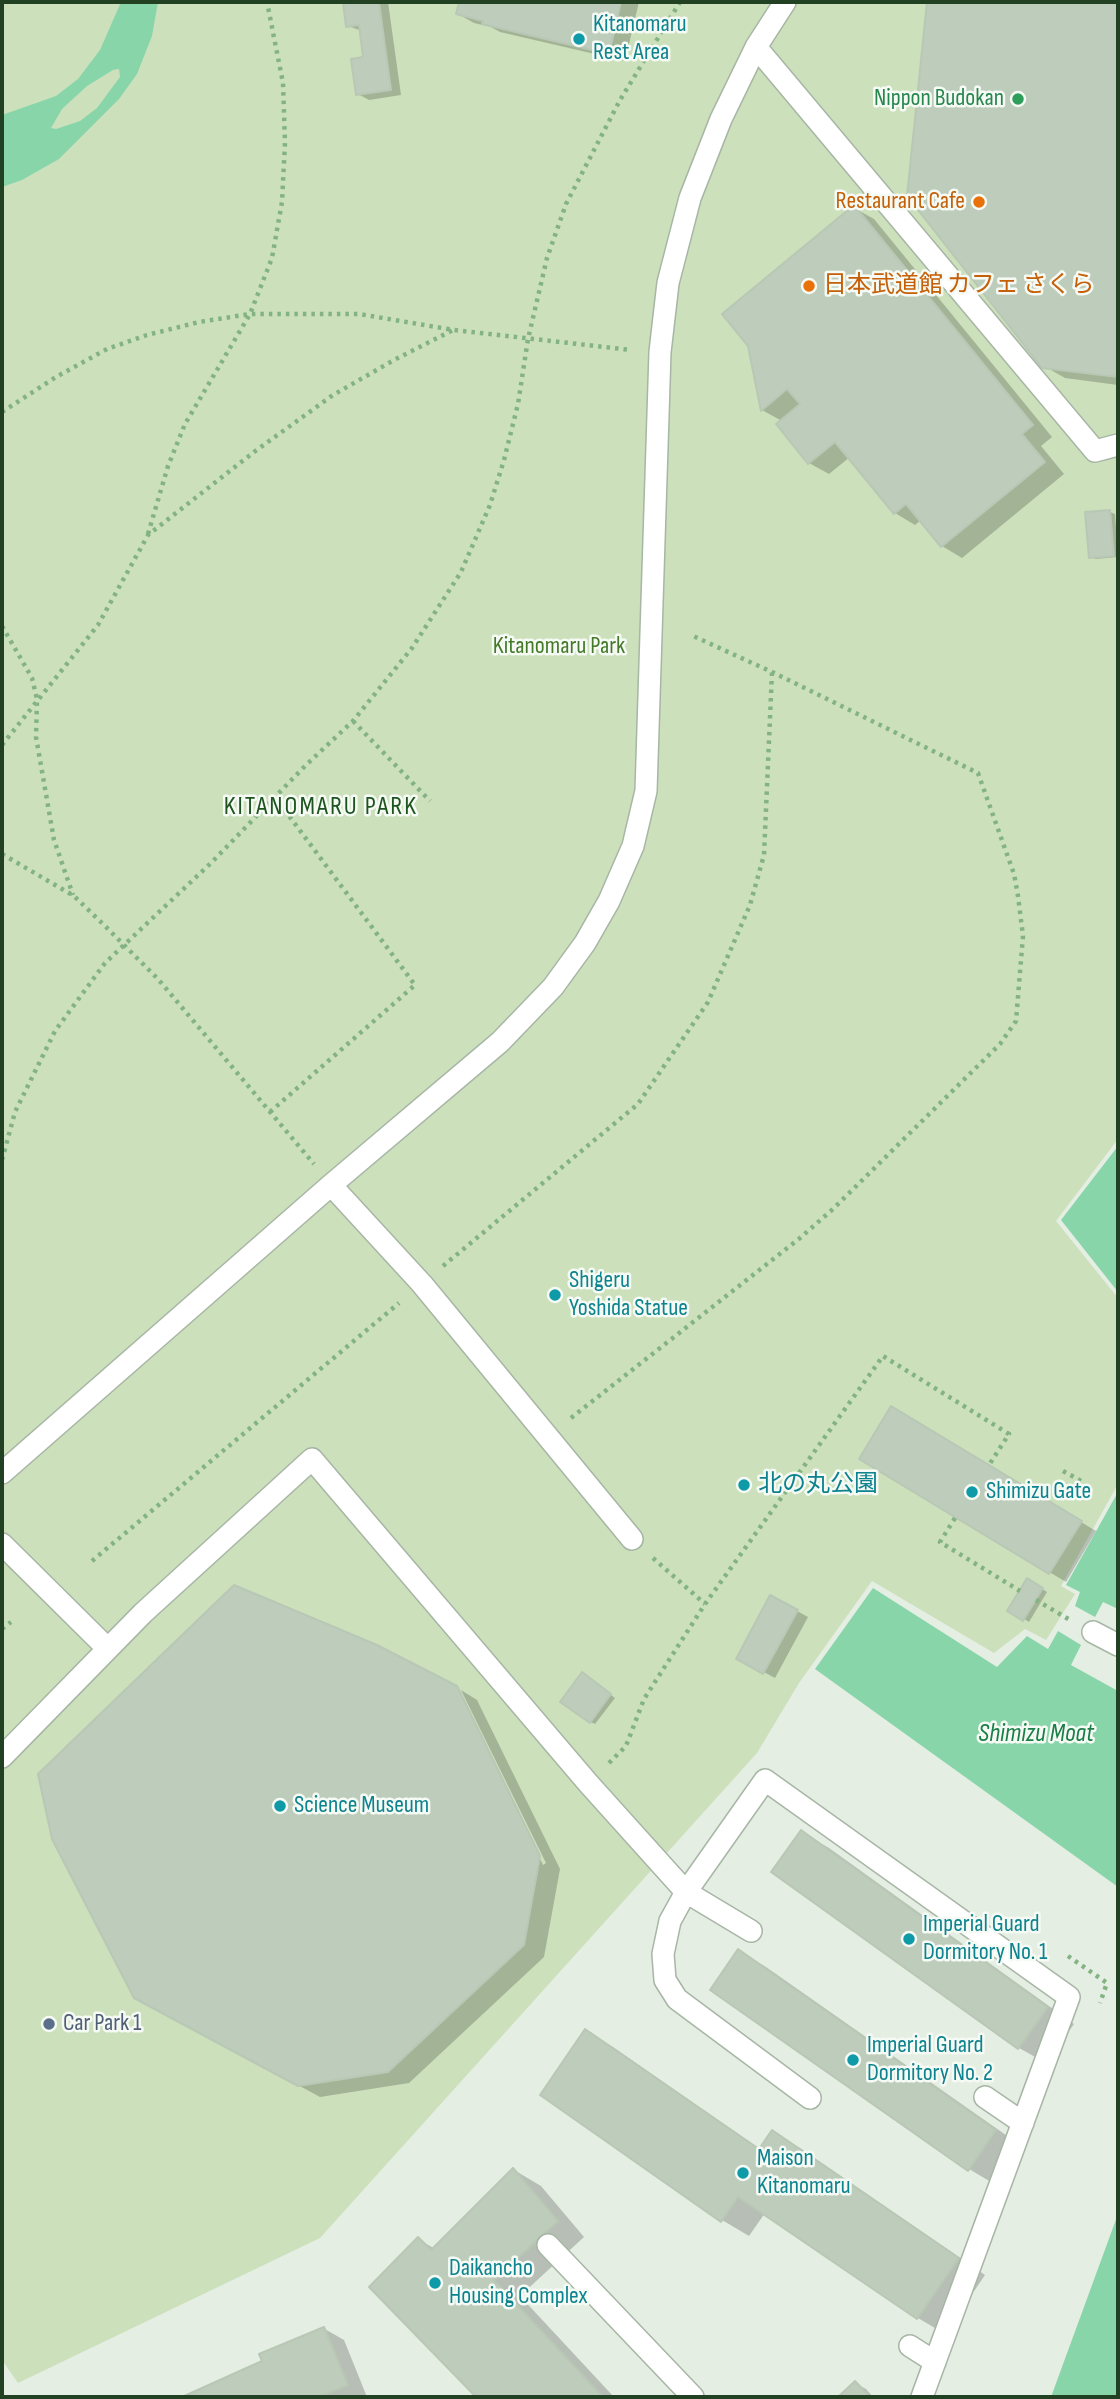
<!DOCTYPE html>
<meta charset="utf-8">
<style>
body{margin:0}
#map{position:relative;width:1120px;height:2399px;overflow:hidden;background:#e5eee3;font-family:"Sofia Sans Condensed",sans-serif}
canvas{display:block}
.frame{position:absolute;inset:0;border:4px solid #224022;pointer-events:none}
</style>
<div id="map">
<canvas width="1120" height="2399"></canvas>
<div class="frame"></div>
</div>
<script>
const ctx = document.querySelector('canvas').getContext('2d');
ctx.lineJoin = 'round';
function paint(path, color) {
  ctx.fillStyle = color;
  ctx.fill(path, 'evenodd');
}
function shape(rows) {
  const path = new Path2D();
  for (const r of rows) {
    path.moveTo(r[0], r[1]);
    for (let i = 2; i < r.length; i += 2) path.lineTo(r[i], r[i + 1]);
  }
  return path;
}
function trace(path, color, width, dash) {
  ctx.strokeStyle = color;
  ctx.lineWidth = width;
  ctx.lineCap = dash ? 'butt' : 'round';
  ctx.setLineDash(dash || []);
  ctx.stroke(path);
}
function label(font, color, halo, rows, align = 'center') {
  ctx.font = font + ' "Sofia Sans Condensed","Noto Sans JP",sans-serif';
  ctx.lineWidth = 5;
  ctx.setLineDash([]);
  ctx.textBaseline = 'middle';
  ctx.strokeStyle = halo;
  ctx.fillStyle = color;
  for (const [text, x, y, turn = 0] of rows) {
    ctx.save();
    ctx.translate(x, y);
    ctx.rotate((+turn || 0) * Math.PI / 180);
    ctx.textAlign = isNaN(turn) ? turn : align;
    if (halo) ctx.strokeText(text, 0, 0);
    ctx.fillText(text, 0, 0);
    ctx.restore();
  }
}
paint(shape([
 [2,2,1118,2,1118,1139,1056,1221,1118,1298,1118,1484,1061,1586,1075,1594,1046,1640,1025,1629,994,1653,872,1581,799,1683,757,1753,320,2238,18,2383,2,2360]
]), '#cce0bc');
paint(shape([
 [121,2,158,2,152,36,137,74,119,99,59,159,22,180,2,187,2,115,56,96,78,79,100,50],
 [119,69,120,77,97,108,80,121,56,129,51,128,62,109,87,86,113,70],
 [1118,1146,1118,1292,1061,1220],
 [1118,1492,1118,1609,1103,1602,1095,1617,1075,1606,1080,1592,1066,1585],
 [873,1588,997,1667,1027,1636,1048,1649,1058,1631,1081,1645,1071,1665,1118,1691,1118,1887,815,1669],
 [1118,2214,1118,2397,1051,2397]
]), '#89d5aa');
paint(shape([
 [345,2,388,2,401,95,369,100,358,94,365,58,362,31,348,26],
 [461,2,639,2,625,61,500,32,491,27,474,23,458,14],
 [929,2,1118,2,1118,385,1065,378,1044,366,909,196],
 [854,208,874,219,1052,437,1041,446,1064,474,962,558,942,546,921,520,915,525,895,513,850,457,829,474,809,463,782,421,762,410],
 [1110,512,1115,514,1118,557,1096,559,1091,557],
 [891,1408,1096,1531,1066,1582,861,1459],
 [1028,1580,1047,1592,1029,1622,1010,1610],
 [771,1597,808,1617,775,1678,738,1658],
 [587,1677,615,1698,595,1724,591,1722],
 [455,1687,543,1865,546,1863,461,1690,477,1700,560,1869,544,1957,409,2083,320,2097,157,2009],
 [802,1833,829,1848,1074,2024,1046,2063,1019,2048,774,1872],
 [739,1951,766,1967,1023,2147,996,2185,969,2169],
 [586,2031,613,2047,761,2150,773,2132,800,2148,985,2275,945,2334,918,2318,765,2213,749,2236,722,2220],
 [514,2170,541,2186,584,2237,520,2296,614,2397,478,2397,372,2287,418,2239,435,2249],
 [323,2328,344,2340,367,2397,186,2397,264,2361],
 [855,2383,866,2389,873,2397,840,2397]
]), '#0003');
const building = shape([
 [343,2,379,2,391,90,356,95,351,59,363,57,359,25,346,27,343,2],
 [459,2,621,2,609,54,482,24,483,21,456,14,459,2],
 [927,2,1118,2,1118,377,1042,368,907,196,927,2],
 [854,205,1033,425,1022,434,1045,462,941,547,906,504,894,514,835,442,808,464,776,424,800,404,787,389,761,411,748,346,722,314,854,205],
 [1110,510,1114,556,1089,558,1085,512,1110,510],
 [891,1406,1082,1521,1049,1574,859,1459,891,1406],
 [1027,1578,1043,1588,1023,1621,1007,1611,1027,1578],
 [234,1585,377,1645,457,1686,540,1856,524,1945,388,2072,298,2086,134,1998,52,1839,38,1774,234,1585],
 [770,1595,798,1610,763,1674,736,1659,770,1595],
 [582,1672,611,1694,590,1723,560,1702,582,1672],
 [801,1830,1048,2007,1018,2049,771,1872,801,1830],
 [738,1949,996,2130,968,2171,710,1990,738,1949],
 [585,2029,759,2149,772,2130,959,2258,917,2319,738,2197,721,2222,540,2095,585,2029],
 [513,2168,558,2221,494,2280,603,2397,476,2397,369,2287,418,2237,431,2250,513,2168],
 [324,2327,348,2385,319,2397,182,2397,262,2361,259,2354,324,2327],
 [855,2381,870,2397,838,2397,855,2381]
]);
paint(building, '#beccbb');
trace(building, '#b8c8b5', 2);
const minor = shape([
 [756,47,1095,451,1118,445],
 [331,1185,422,1284,632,1539],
 [2,1473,331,1185,500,1042,553,987,585,943,609,901,633,846,646,791,660,352,668,283,690,198,721,119,756,47,785,2],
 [2,1544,107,1648],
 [1093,1632,1118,1645],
 [2,1757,143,1613,312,1459,588,1783,686,1892,751,1931],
 [985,2097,1023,2123],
 [810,2098,677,1999,665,1980,663,1954,670,1921,686,1892,765,1780,1069,1997,922,2397],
 [548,2245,693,2397],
 [910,2346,935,2362]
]);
trace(minor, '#a7b6a5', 24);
trace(shape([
 [2,412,56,377,107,349,147,335,199,322,250,314,359,314,454,330,631,350],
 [148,534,168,466,185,424,250,314,272,258,282,202,285,143,283,83,267,2],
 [2,626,32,678,37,699,36,737,54,840,73,895],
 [353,721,430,801],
 [2,745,98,625,148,535,254,452,333,395,394,360,453,330],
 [2,854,74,896,103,924,158,979,314,1164],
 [270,1112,415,985,275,797],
 [2,1160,15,1112,55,1031,105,963,211,863,306,765,353,721,412,648,461,572,490,505,504,460,518,404,528,339,547,258,566,204,620,100,680,2],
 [443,1266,638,1104,708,1002,750,905,764,855,772,672],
 [571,1418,800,1238,833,1209,1000,1044,1016,1021,1023,936,1018,896,1014,874,978,773,772,672,691,635],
 [1063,1471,1083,1482],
 [955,1518,940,1542,1020,1591],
 [653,1558,705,1604],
 [92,1561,399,1303],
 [1036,1600,1070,1620],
 [2,1629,11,1622],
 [609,1763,626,1746,644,1699,705,1604,883,1356,1009,1434,989,1465],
 [1068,1956,1107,1983,1100,2003]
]), '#84b383', 4.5, [3.5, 5]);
trace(minor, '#fff', 21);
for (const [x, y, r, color] of [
 [579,39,7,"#0f9aa8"],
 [1018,99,7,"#2e9e5b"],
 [979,202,7,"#e8710a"],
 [809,286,7,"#e8710a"],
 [555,1295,7,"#0f9aa8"],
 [744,1485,7,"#0f9aa8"],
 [972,1492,7,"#0f9aa8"],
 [280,1806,7,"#0f9aa8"],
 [909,1939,7,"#0f9aa8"],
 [49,2024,7,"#5c6f8a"],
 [853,2060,7,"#0f9aa8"],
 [743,2173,7,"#0f9aa8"],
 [435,2283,7,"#0f9aa8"]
]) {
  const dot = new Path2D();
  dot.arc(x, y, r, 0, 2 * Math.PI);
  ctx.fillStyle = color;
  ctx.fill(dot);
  trace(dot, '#f6faf4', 2.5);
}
label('24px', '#0d838f', '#f6faf4', [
 ["Kitanomaru",593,25],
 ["Rest Area",593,53],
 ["Shigeru",569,1281],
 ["Yoshida Statue",569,1309],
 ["北の丸公園",758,1485],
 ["Shimizu Gate",986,1492],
 ["Science Museum",294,1806],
 ["Imperial Guard",923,1925],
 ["Dormitory No. 1",923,1953],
 ["Imperial Guard",867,2046],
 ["Dormitory No. 2",867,2074],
 ["Maison",757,2159],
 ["Kitanomaru",757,2187],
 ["Daikancho",449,2269],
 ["Housing Complex",449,2297]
], 'left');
label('24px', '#27864d', '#f6faf4', [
 ["Nippon Budokan",1004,99]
], 'right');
label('24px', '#c56008', '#f6faf4', [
 ["Restaurant Cafe",965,202],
 ["日本武道館 カフェ さくら",823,286,"left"]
], 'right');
label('24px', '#44792a', '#f6faf4', [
 ["Kitanomaru Park",559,647]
]);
label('24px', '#4e5e75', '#f6faf4', [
 ["Car Park 1",63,2024]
], 'left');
ctx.letterSpacing = '2px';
label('26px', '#1d541f', '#f6faf4', [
 ["KITANOMARU PARK",321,807]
]);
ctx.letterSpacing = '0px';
label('italic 26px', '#197f47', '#f6faf4', [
 ["Shimizu Moat",1036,1734]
]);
</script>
